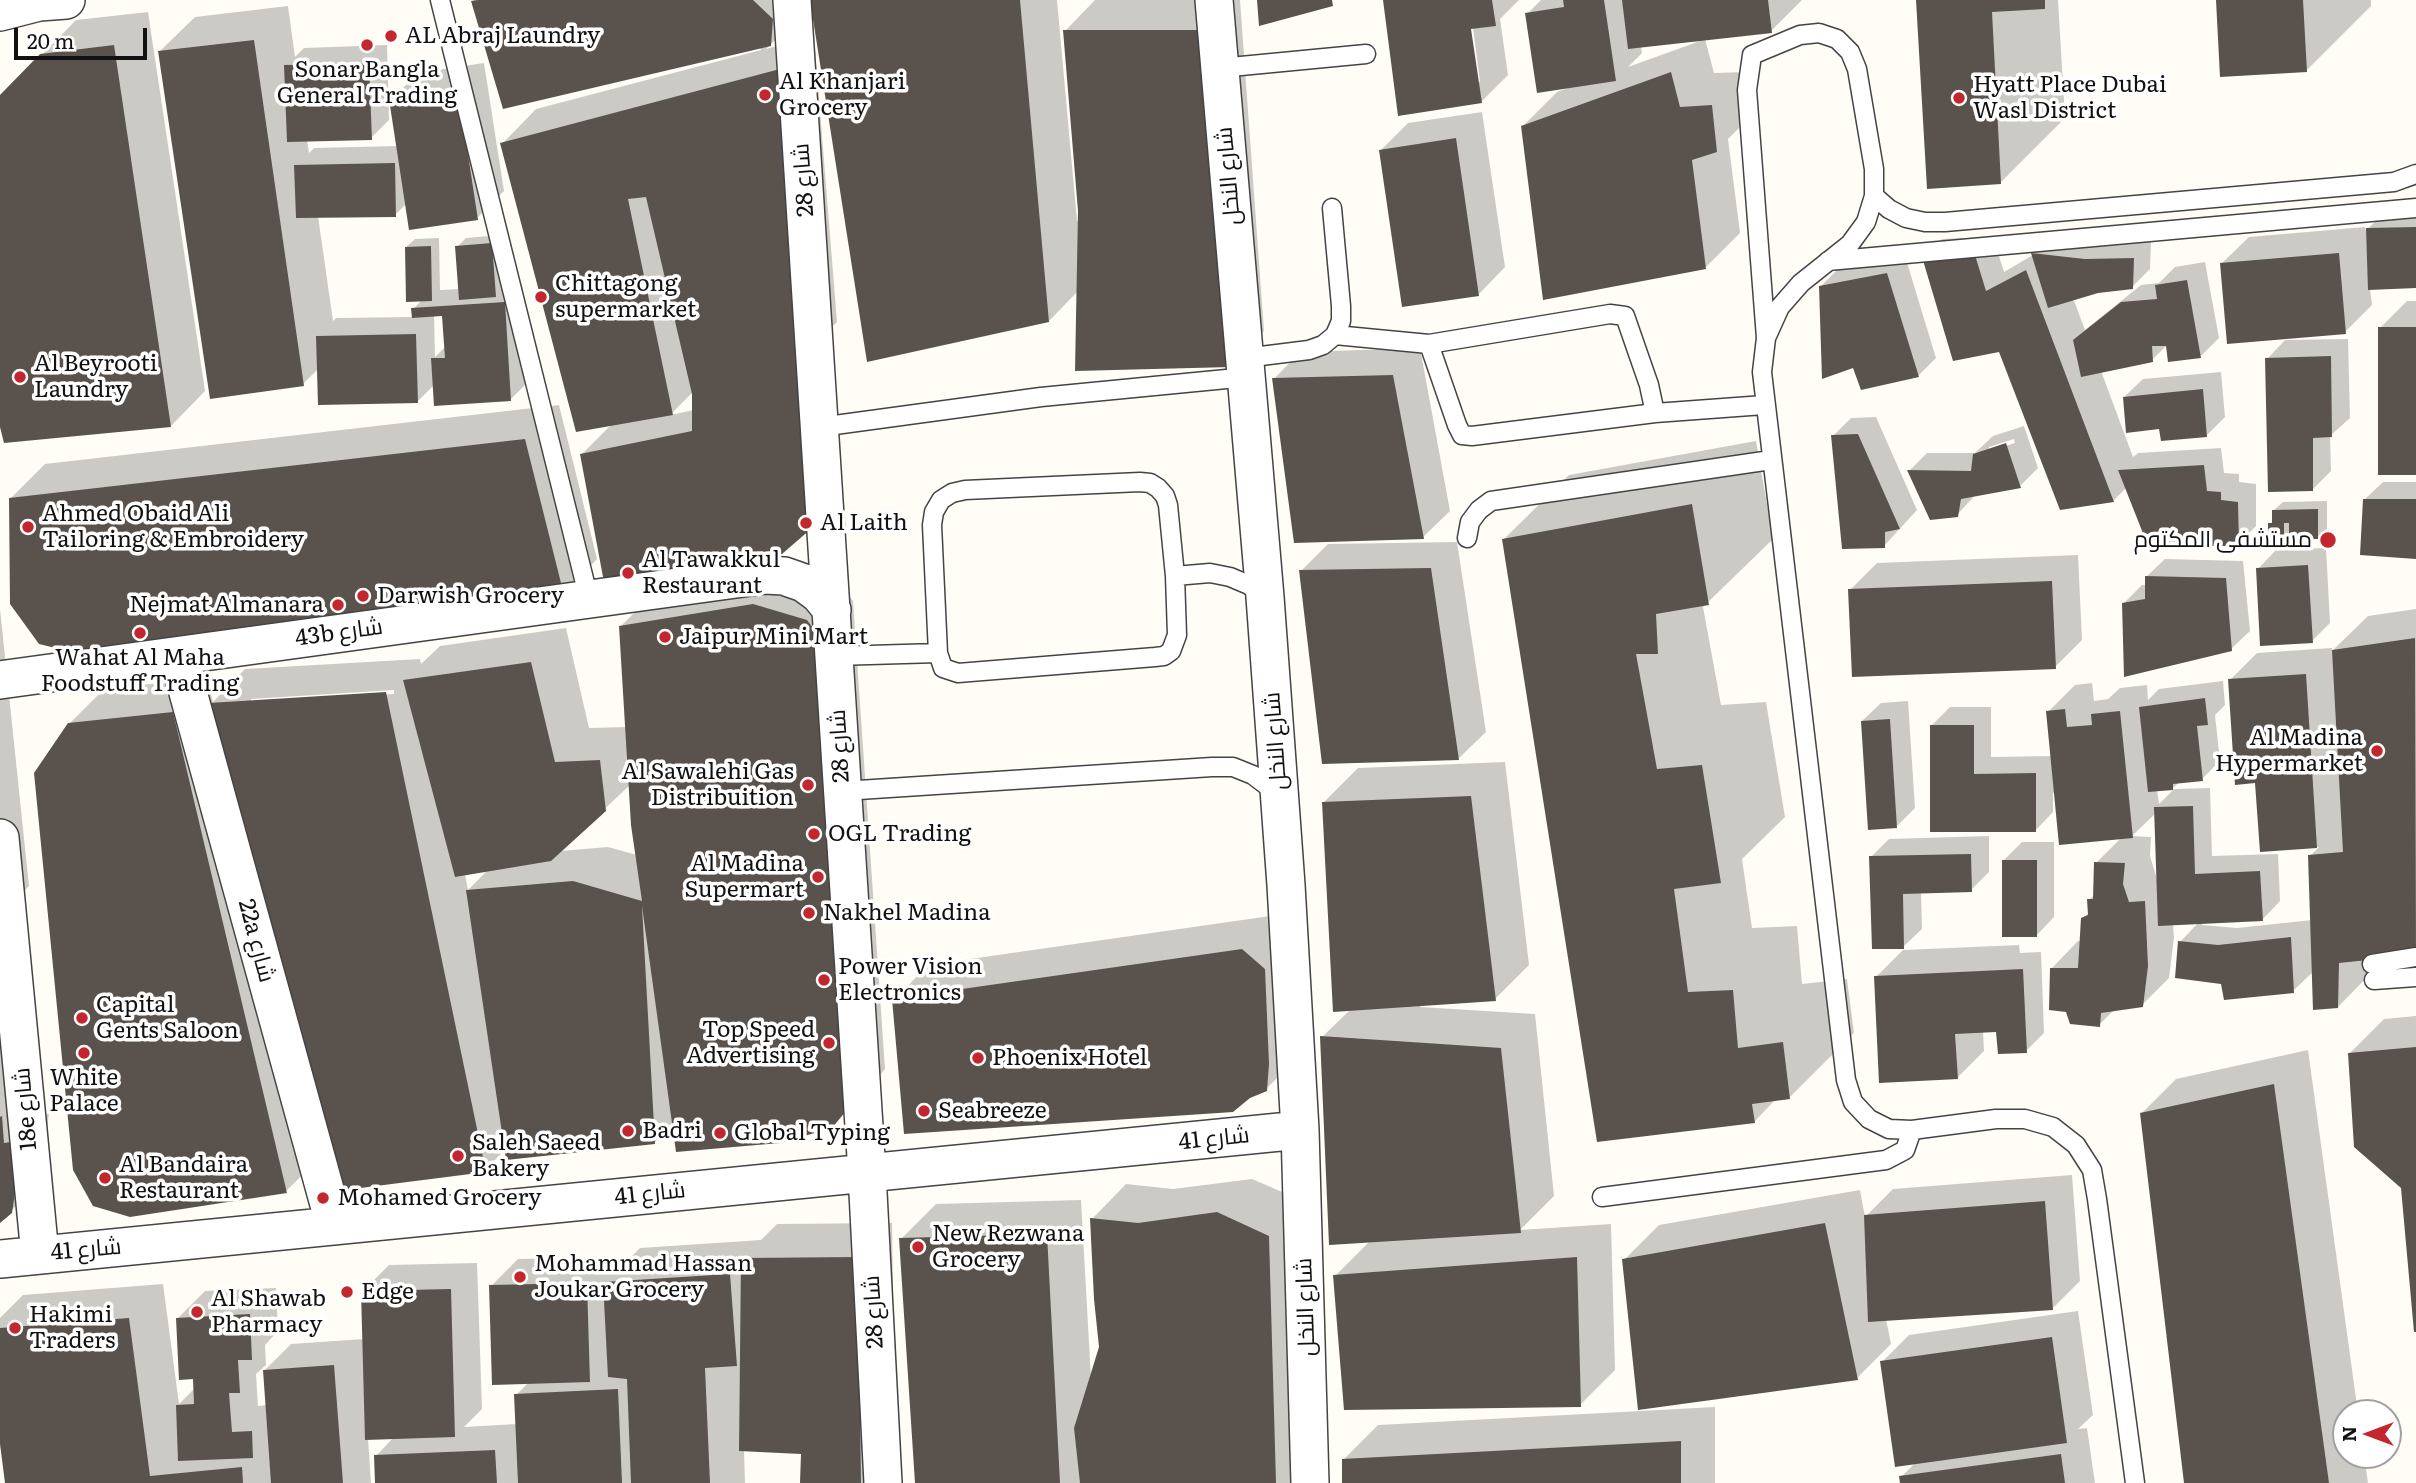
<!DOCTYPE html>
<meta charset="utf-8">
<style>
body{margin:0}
#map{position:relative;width:2416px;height:1483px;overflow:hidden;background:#fffdf5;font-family:Literata,serif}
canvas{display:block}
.north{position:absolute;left:2332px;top:1399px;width:70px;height:70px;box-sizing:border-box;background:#fff;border:2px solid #a0a0a0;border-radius:50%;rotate:270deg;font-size:19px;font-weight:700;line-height:28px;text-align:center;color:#111}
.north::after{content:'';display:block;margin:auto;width:24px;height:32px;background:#c4262e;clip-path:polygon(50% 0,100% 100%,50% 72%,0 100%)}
.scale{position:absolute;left:14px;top:28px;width:133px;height:32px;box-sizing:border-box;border:4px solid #111;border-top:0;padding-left:9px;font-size:21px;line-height:24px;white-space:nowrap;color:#111;-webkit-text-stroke:5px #fff;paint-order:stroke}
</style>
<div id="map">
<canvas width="2416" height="1483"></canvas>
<div class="north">N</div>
<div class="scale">20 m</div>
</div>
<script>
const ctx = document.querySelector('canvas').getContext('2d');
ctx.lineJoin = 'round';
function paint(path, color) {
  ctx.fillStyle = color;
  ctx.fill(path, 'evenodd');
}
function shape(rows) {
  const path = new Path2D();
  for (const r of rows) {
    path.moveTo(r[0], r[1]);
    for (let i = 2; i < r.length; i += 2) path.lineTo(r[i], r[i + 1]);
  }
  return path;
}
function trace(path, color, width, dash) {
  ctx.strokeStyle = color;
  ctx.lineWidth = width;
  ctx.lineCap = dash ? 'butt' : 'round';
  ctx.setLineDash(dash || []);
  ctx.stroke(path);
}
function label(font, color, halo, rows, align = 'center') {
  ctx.font = font + ' Literata,Cairo,serif';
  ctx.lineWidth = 7;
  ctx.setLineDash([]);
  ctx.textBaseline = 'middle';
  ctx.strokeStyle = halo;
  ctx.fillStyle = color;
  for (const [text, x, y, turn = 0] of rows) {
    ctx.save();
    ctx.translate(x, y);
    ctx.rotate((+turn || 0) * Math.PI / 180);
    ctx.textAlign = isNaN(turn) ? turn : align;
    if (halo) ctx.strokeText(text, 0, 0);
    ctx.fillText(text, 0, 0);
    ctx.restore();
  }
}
paint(shape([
 [474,0,806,0,805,10,766,49,814,36,837,322,829,330,838,500,582,454,612,424,502,144,536,109,761,50,760,47,473,2],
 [694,391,694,410,670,415],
 [812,0,1057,0,1077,221,1080,220,1065,31,1095,0,1240,0,1264,331,1230,365,1078,291,1049,321],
 [1384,0,1519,0,1500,19,1508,75,1481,102],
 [1472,20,1480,82,1477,82,1468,21],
 [1541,0,1802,0,1771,31,1705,39,1714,73,1746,72,1751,116,1728,139,1740,233,1705,268,1522,127,1557,92,1568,88,1527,14],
 [1700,41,1628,67,1642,53,1641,46],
 [1918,0,2058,0,2065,118,2000,183],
 [2217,0,2371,0,2371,6,2307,70],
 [288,6,295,57,304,48,387,45,389,120,371,138,307,140,309,153,314,148,398,146,391,100,418,73,484,63,504,191,477,218,407,203,395,215,318,216,333,321,336,318,414,317,413,309,423,299,406,247,415,239,439,238,440,290,460,289,457,247,466,238,500,235,504,286,522,285,529,381,511,399,435,384,417,402,319,368,303,384,160,51,195,17],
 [434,314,444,314,446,346,435,357],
 [148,12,205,391,171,426,0,419,0,98,76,20],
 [1482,112,1505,267,1479,294,1381,150,1408,123],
 [2386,210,2416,210,2416,287,2370,288,2372,305,2345,332,2222,263,2249,237,2365,227,2366,231],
 [2051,235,2151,241,2150,269,2132,287,2097,291,2073,298,2085,330,2141,285,2159,283,2175,267,2205,262,2219,338,2201,356,2168,344,2152,360,2101,371,2133,457,2138,453,2221,448,2224,473,2239,474,2239,482,2256,484,2256,526,2238,544,2127,487,2113,501,2000,348,1924,257,1942,239,1993,237,2004,272,2033,255],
 [1905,256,1936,358,1918,376,1821,286,1839,268],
 [2407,301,2416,301,2416,473,2380,328],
 [2348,339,2350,418,2330,436,2331,471,2313,489,2267,359,2285,340],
 [1420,348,1450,511,1423,537,1274,379,1300,352],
 [2221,372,2225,417,2207,435,2161,428,2124,397,2143,379],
 [559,405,597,559,563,594,10,499,45,464],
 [1876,417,1917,510,1884,546,1833,436,1851,418],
 [2024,426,2038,468,2020,486,1976,494,1957,515,1909,471,1927,453,1975,453,1993,436],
 [2014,439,2015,443,1989,451,1989,447],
 [1756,441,1773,539,1703,607,1721,705,1766,702,1785,817,1742,859,1752,928,1797,926,1802,984,1847,979,1854,1033,1789,1098,1776,1099,1755,1121,1599,1140,1504,539,1569,475],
 [2383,482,2416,482,2416,557,2364,500],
 [2327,501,2327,529,2318,537,2291,537,2283,545,2270,524,2274,520,2274,510,2283,502],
 [1457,542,1486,732,1459,758,1301,571,1328,544],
 [2326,548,2330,623,2312,641,2258,569,2276,550],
 [2078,555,2082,640,2055,667,1850,590,1877,563],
 [2165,559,2243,561,2250,631,2231,649,2124,603,2142,585,2146,585,2146,577],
 [841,586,853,601,885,1069,866,1091,674,1123,654,1143,506,1149,485,1170,322,1156,286,1191,69,724,104,689,207,678,213,702,245,669,420,659,421,664,440,646,566,628,589,728,627,727,621,626,655,592],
 [394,690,394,694,251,702,251,699],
 [631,784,637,855,608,847,560,851],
 [488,870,468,890,465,874],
 [0,609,29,886,0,916],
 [2416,609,2416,953,2372,972,2338,1007,2314,971,2293,991,2223,982,2180,942,2199,922,2173,924,2174,938,2169,978,2142,1005,2115,1009,2099,1025,2052,968,2078,941,2081,941,2082,919,2090,912,2089,900,2095,894,2096,863,2122,837,2056,792,2053,793,2053,812,2035,831,1932,831,1932,725,1950,707,1991,707,1991,757,2052,756,2048,712,2075,685,2092,683,2094,701,2108,699,2120,688,2147,685,2148,700,2159,689,2223,681,2225,705,2215,715,2220,761,2202,779,2179,782,2173,788,2157,789,2159,804,2174,789,2210,788,2212,856,2278,854,2280,901,2262,920,2203,922,2202,925,2237,928,2312,920,2310,856,2319,847,2261,850,2257,782,2230,680,2257,653,2332,648,2332,651,2368,616],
 [2156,813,2157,879,2150,856,2151,837,2132,836],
 [1908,701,1915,808,1897,826,1862,721,1881,703],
 [1505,762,1529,965,1495,999,1420,1004,1420,1007,1535,1014,1554,1196,1520,1230,1611,1224,1615,1370,1580,1405,1335,1276,1370,1241,1322,1037,1351,1009,1324,802,1358,768],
 [1989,836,1989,872,1971,890,1921,892,1922,929,1903,947,1871,857,1889,839],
 [2022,842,2054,842,2054,917,2036,936,2004,860],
 [1277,915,1301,1054,1266,1089,894,1000,928,965],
 [2019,945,2020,953,2041,952,2044,1033,2026,1051,1998,1028,1983,1031,1984,1051,1957,1078,1876,977,1903,950],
 [0,988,31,1117,49,1114,39,1184,0,1221],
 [2416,1016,2416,1334,2403,1187,2350,1053,2384,1019],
 [2308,1050,2358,1413,2346,1413,2346,1455,2364,1455,2368,1483,2186,1483,2141,1114,2176,1079],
 [2072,1175,2080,1281,2053,1308,1886,1319,1891,1344,1857,1378,1624,1260,1659,1225,1860,1190,1865,1217,1893,1189],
 [1252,1179,1303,1201,1311,1483,916,1483,901,1239,936,1204,1081,1200,1091,1378,1101,1347,1092,1219,1126,1184,1173,1189],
 [892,1223,896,1483,802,1483,803,1452,744,1449,745,1483,377,1483,376,1456,394,1437,368,1438,371,1483,6,1483,0,1429,0,1318,23,1295,163,1284,179,1404,195,1388,194,1377,178,1318,205,1291,276,1288,278,1331,265,1345,266,1365,256,1374,258,1406,267,1405,264,1371,291,1344,364,1339,362,1292,389,1265,477,1263,482,1409,464,1427,517,1424,516,1395,529,1382,491,1286,518,1259,613,1257,614,1274,640,1248,761,1240,777,1224],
 [2078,1311,2093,1415,2078,1429,2087,1428,2095,1483,1902,1483,1901,1477,1915,1463,1882,1362,1909,1335],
 [1715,1407,1715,1483,1344,1483,1343,1460,1378,1425]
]), '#0003');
paint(shape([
 [478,0,753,0,773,19,771,46,503,109,471,1],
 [810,0,1020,0,1049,322,867,362],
 [1257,0,1332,0,1333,6,1259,26],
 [1383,0,1492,0,1496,26,1471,29,1482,103,1398,116],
 [1563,0,1604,0,1616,81,1537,93,1525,13,1564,7],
 [1622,0,1768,0,1772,33,1628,49],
 [1916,0,2045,0,2045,9,1992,12,2001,184,1927,189],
 [2216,0,2303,0,2307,72,2220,77],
 [1063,30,1206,30,1231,367,1075,371,1078,211],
 [254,40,304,386,210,399,158,51],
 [114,45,171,427,4,443,0,427,0,95,40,54],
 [369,63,372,140,287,142,284,65],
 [780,69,812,528,782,554,719,571,606,593,580,454,692,431,692,394,646,197,628,199,673,415,576,432,500,143],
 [1671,72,1680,107,1712,105,1717,152,1692,160,1706,269,1543,300,1521,126],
 [458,89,478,220,409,230,389,99],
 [1456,138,1479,296,1402,307,1379,150],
 [395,163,396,217,296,218,294,165],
 [2416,227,2416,288,2368,290,2366,228],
 [492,243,496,297,459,300,455,246],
 [431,246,432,301,406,302,405,247],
 [2031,253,2085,259,2134,258,2133,289,2098,293,2048,308],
 [2339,253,2346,334,2227,344,2220,263],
 [1975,255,1986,291,2026,270,2114,502,2060,510,1999,352,1953,361,1922,257],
 [1887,273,1919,377,1861,390,1853,368,1822,379,1819,286],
 [2187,280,2201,358,2168,362,2166,346,2152,346,2153,362,2081,377,2073,340,2121,302,2157,299,2155,285],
 [505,302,511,401,434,406,431,358,445,358,442,316,412,318,411,308],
 [2378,327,2416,327,2416,475,2378,475],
 [416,334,418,403,318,405,316,336],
 [2331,356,2332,437,2313,438,2313,491,2268,492,2265,358],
 [1393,375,1424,539,1294,543,1272,378],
 [2203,389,2207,437,2161,441,2159,429,2126,433,2123,397],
 [1858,434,1900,529,1885,532,1885,548,1842,549,1831,435],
 [525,439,564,595,80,654,39,644,10,604,9,498],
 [2006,443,2021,488,1961,499,1958,517,1930,520,1907,470,1971,471,1973,454],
 [2204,465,2207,491,2221,492,2221,500,2238,502,2239,546,2148,546,2118,470],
 [2363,499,2416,499,2416,559,2360,555],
 [1692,504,1709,605,1656,614,1658,654,1636,654,1657,769,1702,765,1721,883,1674,889,1688,992,1733,990,1738,1048,1783,1042,1790,1099,1752,1104,1755,1123,1597,1142,1502,539],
 [2318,509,2318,539,2289,539,2289,523,2284,523,2284,547,2268,547,2268,523,2272,523,2272,510],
 [2308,565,2313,643,2260,646,2256,568],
 [1431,568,1459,760,1322,764,1299,570],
 [2145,576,2226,578,2232,651,2124,677,2122,603,2145,599],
 [2052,581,2056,669,1852,677,1848,589],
 [753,604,807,620,819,636,851,1105,832,1128,780,1143,676,1152,642,906,655,1144,506,1160,466,890,573,881,642,901,631,825,619,626],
 [2415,638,2416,955,2339,963,2338,1008,2313,1010,2308,855,2343,852,2332,650],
 [531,662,555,762,600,760,606,811,551,861,455,877,403,680],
 [2306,674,2317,848,2260,852,2255,783,2235,785,2228,679],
 [386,692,486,1172,329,1192,209,703],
 [2205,698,2208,725,2197,726,2203,781,2173,784,2173,790,2148,792,2139,707],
 [2065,709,2067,727,2092,725,2091,714,2120,711,2133,838,2059,845,2046,711],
 [173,712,287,1193,130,1217,93,1206,73,1170,34,773,68,723],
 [1890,719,1897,828,1868,830,1861,721],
 [1930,725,1974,725,1974,774,2036,773,2036,832,1930,832],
 [1471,796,1496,1001,1333,1012,1322,802],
 [2193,806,2195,874,2260,871,2263,921,2158,926,2154,807],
 [1971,854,1972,892,1903,894,1904,949,1872,949,1869,856],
 [2002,860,2037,860,2037,937,2002,937],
 [2094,862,2125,863,2123,884,2129,902,2145,901,2148,966,2143,1007,2101,1013,2100,1027,2070,1024,2066,1012,2049,1010,2050,968,2078,968,2081,918,2088,915,2087,899,2093,899],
 [2291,937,2294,993,2224,1000,2221,984,2175,978,2178,941,2218,945],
 [1242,949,1265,969,1269,1064,1267,1091,1250,1098,1233,1112,904,1134,892,999],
 [2023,969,2027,1053,1998,1054,1996,1032,1955,1034,1958,1079,1879,1083,1874,976],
 [1320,1036,1501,1048,1521,1233,1329,1245],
 [2416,1047,2416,1332,2414,1332,2401,1188,2354,1147,2348,1053],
 [2274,1084,2329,1483,2184,1483,2140,1113],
 [2,1116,4,1143,23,1140,12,1213,0,1223,0,1117],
 [2045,1201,2053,1310,1868,1322,1864,1215],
 [1217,1212,1269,1236,1276,1483,1080,1483,1074,1428,1099,1347,1094,1299,1090,1218,1138,1223],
 [1825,1223,1858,1380,1638,1410,1622,1259],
 [1047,1234,1060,1483,915,1483,899,1238],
 [858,1257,861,1483,800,1483,801,1454,739,1451,741,1258],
 [1577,1257,1581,1407,1344,1410,1333,1275],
 [730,1274,737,1366,705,1368,710,1483,631,1483,627,1379,608,1377,603,1282],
 [587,1283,590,1382,492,1385,489,1285],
 [451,1289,455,1437,365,1440,361,1291],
 [250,1314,252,1360,238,1360,240,1393,229,1393,232,1432,252,1431,253,1458,178,1461,176,1405,194,1404,193,1379,179,1380,176,1318],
 [129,1318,150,1476,242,1467,243,1483,5,1483,0,1444,0,1328],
 [2052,1337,2067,1443,1895,1467,1880,1361],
 [334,1365,343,1483,271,1483,263,1370],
 [618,1389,622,1483,518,1483,514,1394],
 [1681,1441,1681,1483,1342,1483,1342,1459],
 [495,1450,497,1483,375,1483,374,1455],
 [2061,1454,2065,1483,1900,1483,1899,1476]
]), '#5a524d');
const service = shape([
 [440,0,589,599],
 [1220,68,1366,54],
 [1874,196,1889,209,1906,218,1925,222,1945,222,2394,182,2416,174],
 [1828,261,2416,208],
 [1335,335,1429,344,1457,425,1462,435,1472,436,1655,413,1764,405],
 [1766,338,1747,90,1752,55,1800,35,1819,33,1837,39,1850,52,1857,69,1874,169,1874,196,1866,222,1850,244,1801,283,1780,307,1766,338,1762,372,1846,1080,1853,1102,1869,1119,1889,1129,1912,1130,1996,1119,2025,1119,2053,1127,2076,1145,2092,1170,2097,1199,2135,1483],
 [1429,344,1610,314,1625,316,1649,385,1655,413],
 [1245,358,1309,350,1323,345,1335,335,1341,321,1341,306,1332,208],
 [820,427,1041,397,1247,377],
 [1140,482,1150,483,1158,488,1165,496,1168,505,1175,576,1177,635,1171,651,1164,656,1155,657,958,673,943,668,938,653,932,525,934,512,941,500,952,493,965,490,1140,482],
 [1467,538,1470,522,1479,510,1491,501,1771,460],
 [1175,576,1210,573,1230,577,1249,585,1265,597],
 [835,656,938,653],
 [843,791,1212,767,1233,767,1253,775,1270,788,1275,797],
 [2372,964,2416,957],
 [2374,980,2416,977],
 [1602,1197,1886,1160,1905,1150,1912,1130]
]);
const minor = shape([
 [792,0,867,1173,883,1483],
 [1214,0,1265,597,1286,885,1300,1130,1310,1483],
 [0,12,39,2,66,0],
 [178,656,335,1226],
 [0,680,765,575,784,576,804,583,819,594,832,610],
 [0,838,40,1255],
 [0,1259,1300,1130]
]);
trace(service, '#444', 21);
trace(minor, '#444', 40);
trace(service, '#fff', 18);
trace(minor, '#fff', 37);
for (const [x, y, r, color] of [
 [391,36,7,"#c4262e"],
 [367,45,7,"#c4262e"],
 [765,95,7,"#c4262e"],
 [1959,98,7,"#c4262e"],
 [541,297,7,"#c4262e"],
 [20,377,7,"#c4262e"],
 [806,523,7,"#c4262e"],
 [28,527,7,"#c4262e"],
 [2328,540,9,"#c4262e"],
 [628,573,7,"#c4262e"],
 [363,596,7,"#c4262e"],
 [338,605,7,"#c4262e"],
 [140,633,7,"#c4262e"],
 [665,637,7,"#c4262e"],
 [2377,751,7,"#c4262e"],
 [808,785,7,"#c4262e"],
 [814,834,7,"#c4262e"],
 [818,877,7,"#c4262e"],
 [809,913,7,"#c4262e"],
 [824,980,7,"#c4262e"],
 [82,1018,7,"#c4262e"],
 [829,1043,7,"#c4262e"],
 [84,1053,7,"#c4262e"],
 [978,1058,7,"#c4262e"],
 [924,1111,7,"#c4262e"],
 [628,1131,7,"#c4262e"],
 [720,1133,7,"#c4262e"],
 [458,1156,7,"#c4262e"],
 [105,1178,7,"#c4262e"],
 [323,1198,7,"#c4262e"],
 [918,1247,7,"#c4262e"],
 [520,1277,7,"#c4262e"],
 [347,1292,7,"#c4262e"],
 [197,1312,7,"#c4262e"],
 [15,1328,7,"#c4262e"]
]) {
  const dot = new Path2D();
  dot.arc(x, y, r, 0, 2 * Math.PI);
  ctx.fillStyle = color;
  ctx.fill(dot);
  trace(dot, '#fff', 2.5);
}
label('23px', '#111', '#fff', [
 ["AL Abraj Laundry",405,36],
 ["Sonar Bangla",367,70,"center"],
 ["General Trading",367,96,"center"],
 ["Al Khanjari",779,82],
 ["Grocery",779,108],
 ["Hyatt Place Dubai",1973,85],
 ["Wasl District",1973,111],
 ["Chittagong",555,284],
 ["supermarket",555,310],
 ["Al Beyrooti",34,364],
 ["Laundry",34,390],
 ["Ahmed Obaid Ali",42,514],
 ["Tailoring & Embroidery",42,540],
 ["Al Laith",820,523],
 ["مستشفى المكتوم",2312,540,"right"],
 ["Al Tawakkul",642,560],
 ["Restaurant",642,586],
 ["Darwish Grocery",377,596],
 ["Nejmat Almanara",324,605,"right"],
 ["Jaipur Mini Mart",679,637],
 ["Wahat Al Maha",140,658,"center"],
 ["Foodstuff Trading",140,684,"center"],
 ["Al Madina",2363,738,"right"],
 ["Hypermarket",2363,764,"right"],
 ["Al Sawalehi Gas",794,772,"right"],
 ["Distribuition",794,798,"right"],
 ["OGL Trading",828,834],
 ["Al Madina",804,864,"right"],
 ["Supermart",804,890,"right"],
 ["Nakhel Madina",823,913],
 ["Power Vision",838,967],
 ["Electronics",838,993],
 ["Capital",96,1005],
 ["Gents Saloon",96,1031],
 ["Top Speed",815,1030,"right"],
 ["Advertising",815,1056,"right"],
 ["Phoenix Hotel",992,1058],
 ["White",84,1078,"center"],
 ["Palace",84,1104,"center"],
 ["Seabreeze",938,1111],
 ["Badri",642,1131],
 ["Global Typing",734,1133],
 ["Saleh Saeed",472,1143],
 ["Bakery",472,1169],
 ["Al Bandaira",119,1165],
 ["Restaurant",119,1191],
 ["Mohamed Grocery",337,1198],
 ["New Rezwana",932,1234],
 ["Grocery",932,1260],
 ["Mohammad Hassan",534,1264],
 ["Joukar Grocery",534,1290],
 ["Edge",361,1292],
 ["Al Shawab",211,1299],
 ["Pharmacy",211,1325],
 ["Hakimi",29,1315],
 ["Traders",29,1341]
], 'left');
label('23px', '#111', '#fff', [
 ["شارع النخل",1229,176,-95],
 ["شارع 28",804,180,-94],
 ["43b شارع",339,633,-8],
 ["شارع النخل",1276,741,-94],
 ["شارع 28",840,746,-93],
 ["22a شارع",256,941,75],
 ["18e شارع",26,1109,-95],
 ["شارع 41",1214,1139,-6],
 ["شارع 41",650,1194,-6],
 ["شارع 41",86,1250,-5],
 ["شارع النخل",1306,1307,-92],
 ["شارع 28",874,1312,-93]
]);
</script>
